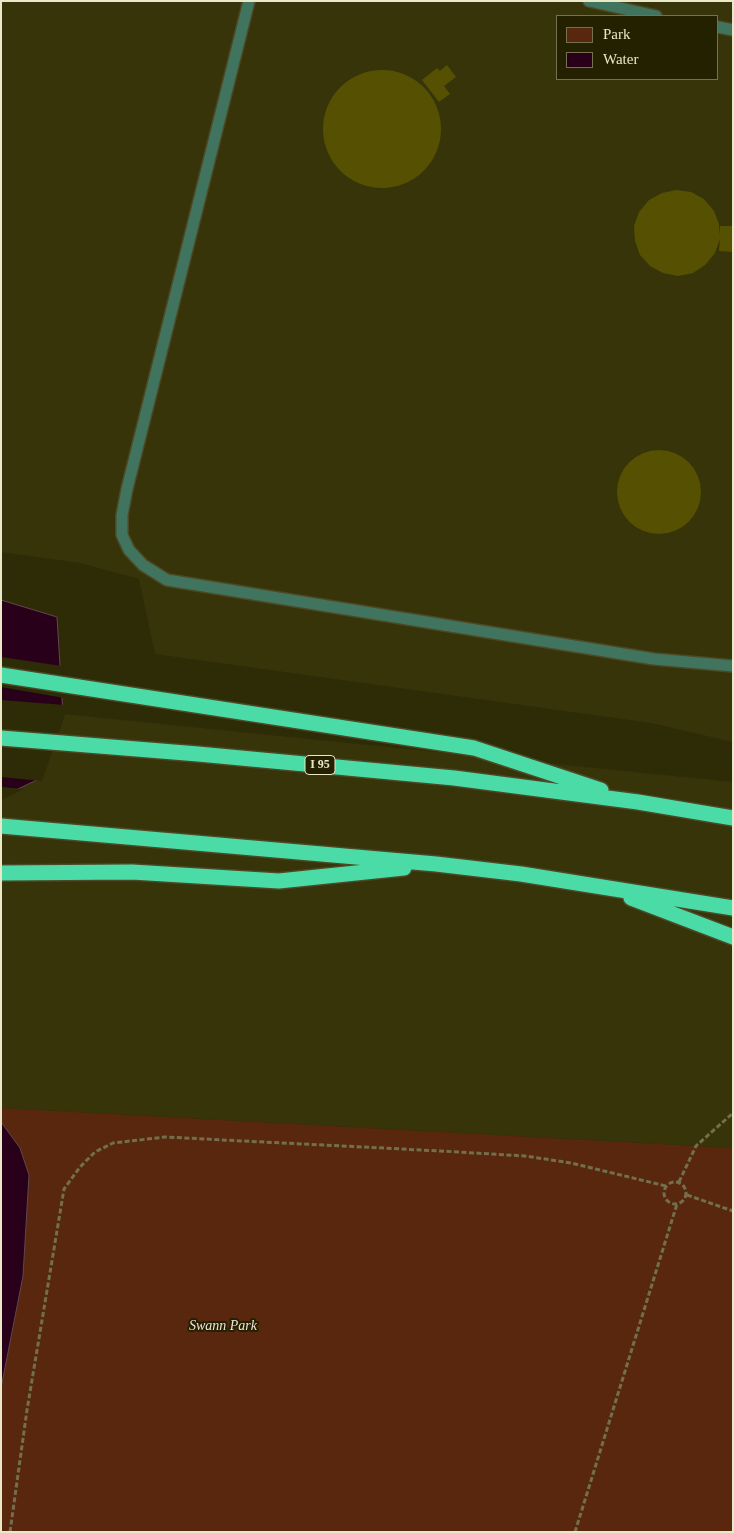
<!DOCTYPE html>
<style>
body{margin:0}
#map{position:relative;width:734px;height:1533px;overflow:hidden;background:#2e2b07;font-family:Georgia,serif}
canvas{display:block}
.frame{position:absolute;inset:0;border:2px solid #eae8c6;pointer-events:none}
.legend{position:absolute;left:556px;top:15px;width:162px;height:65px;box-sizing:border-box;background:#242100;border:1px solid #73714f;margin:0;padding:6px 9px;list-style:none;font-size:15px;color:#eae8c6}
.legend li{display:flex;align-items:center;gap:10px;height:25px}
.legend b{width:25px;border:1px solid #73714f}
</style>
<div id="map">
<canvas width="734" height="1533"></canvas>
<div class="frame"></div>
<ul class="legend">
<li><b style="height:14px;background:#59270d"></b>Park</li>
<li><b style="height:14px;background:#29001a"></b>Water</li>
</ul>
</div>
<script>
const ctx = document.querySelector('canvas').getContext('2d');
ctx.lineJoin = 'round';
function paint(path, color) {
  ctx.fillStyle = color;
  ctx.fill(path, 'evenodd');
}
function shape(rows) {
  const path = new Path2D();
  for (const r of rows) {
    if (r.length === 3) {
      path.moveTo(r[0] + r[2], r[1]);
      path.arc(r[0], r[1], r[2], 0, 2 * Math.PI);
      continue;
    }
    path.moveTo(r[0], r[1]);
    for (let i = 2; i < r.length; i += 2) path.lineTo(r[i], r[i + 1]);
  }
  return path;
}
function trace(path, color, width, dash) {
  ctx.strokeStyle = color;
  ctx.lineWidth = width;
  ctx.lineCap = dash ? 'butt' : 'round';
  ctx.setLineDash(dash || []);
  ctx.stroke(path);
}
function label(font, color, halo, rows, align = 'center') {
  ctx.font = font + ' Georgia,serif';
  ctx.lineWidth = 4;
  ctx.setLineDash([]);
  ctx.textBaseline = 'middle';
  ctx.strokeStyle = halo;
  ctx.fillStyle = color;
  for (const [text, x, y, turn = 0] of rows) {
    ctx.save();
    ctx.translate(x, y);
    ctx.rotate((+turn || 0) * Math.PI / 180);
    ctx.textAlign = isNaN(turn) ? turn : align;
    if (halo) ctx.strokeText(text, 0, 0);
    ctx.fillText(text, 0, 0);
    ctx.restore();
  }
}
paint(shape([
 [1,1,733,1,733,742,651,723,155,654,139,579,80,563,1,552],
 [558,16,718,16,718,79,558,79],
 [63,714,733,782,733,1148,1,1108,1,797]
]), '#37340a');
paint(shape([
 [1,1108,733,1148,733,1532,1,1532,1,1388,23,1276,29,1175,20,1148,1,1122]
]), '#59270d');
const water = shape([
 [1,600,57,617,63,714,41,778,1,797,1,600],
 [1,1122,20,1148,29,1175,23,1276,1,1388,1,1122]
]);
paint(water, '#29001a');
trace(water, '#63464e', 1);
paint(shape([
 [1,657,62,666,64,698,1,687],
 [1,700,65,705,65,715,42,781,1,777],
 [1,787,24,789,1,800]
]), '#2e2b07');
paint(shape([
 [447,65,456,77,444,86,450,94,439,102,422,80,437,68,440,71],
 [382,129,59],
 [676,190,691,192,704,199,714,211,719,224,719,236,720,226,733,226,733,252,719,251,720,239,715,253,705,265,693,273,678,276,663,273,650,266,640,255,635,241,634,226,639,212,649,200,662,193],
 [659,492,42]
]), '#555002');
const service = shape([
 [249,1,127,489,122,515,122,535,129,550,143,565,167,580,654,659,733,666],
 [589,1,656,16],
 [718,27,733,30]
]);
const motorway = shape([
 [1,675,474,748,601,790],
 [1,738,198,754,454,778,638,802,733,818],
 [1,826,436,864,521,874,733,908],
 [1,873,132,872,279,881,404,868],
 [631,898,733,937]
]);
trace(service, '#4c4926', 14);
trace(motorway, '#4c4926', 18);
trace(shape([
 [675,1193,11],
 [679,1182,696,1146,733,1113],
 [687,1195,733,1211],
 [10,1532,27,1410,64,1189,80,1167,95,1152,113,1143,165,1137,441,1151,525,1156,571,1163,666,1186],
 [575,1532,677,1204]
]), '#726f4c', 3, [5, 2.5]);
trace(service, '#41745e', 11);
trace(motorway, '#4bdba6', 15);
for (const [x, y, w] of [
 [320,765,30]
]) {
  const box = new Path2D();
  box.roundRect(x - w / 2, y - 9.5, w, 19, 4);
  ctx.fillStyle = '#242100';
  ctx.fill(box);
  trace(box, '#eae8c6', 1);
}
label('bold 12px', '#eae8c6', null, [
 ["I 95",320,765]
]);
label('italic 14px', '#f2e0d8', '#242100', [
 ["Swann Park",223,1326]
]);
</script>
